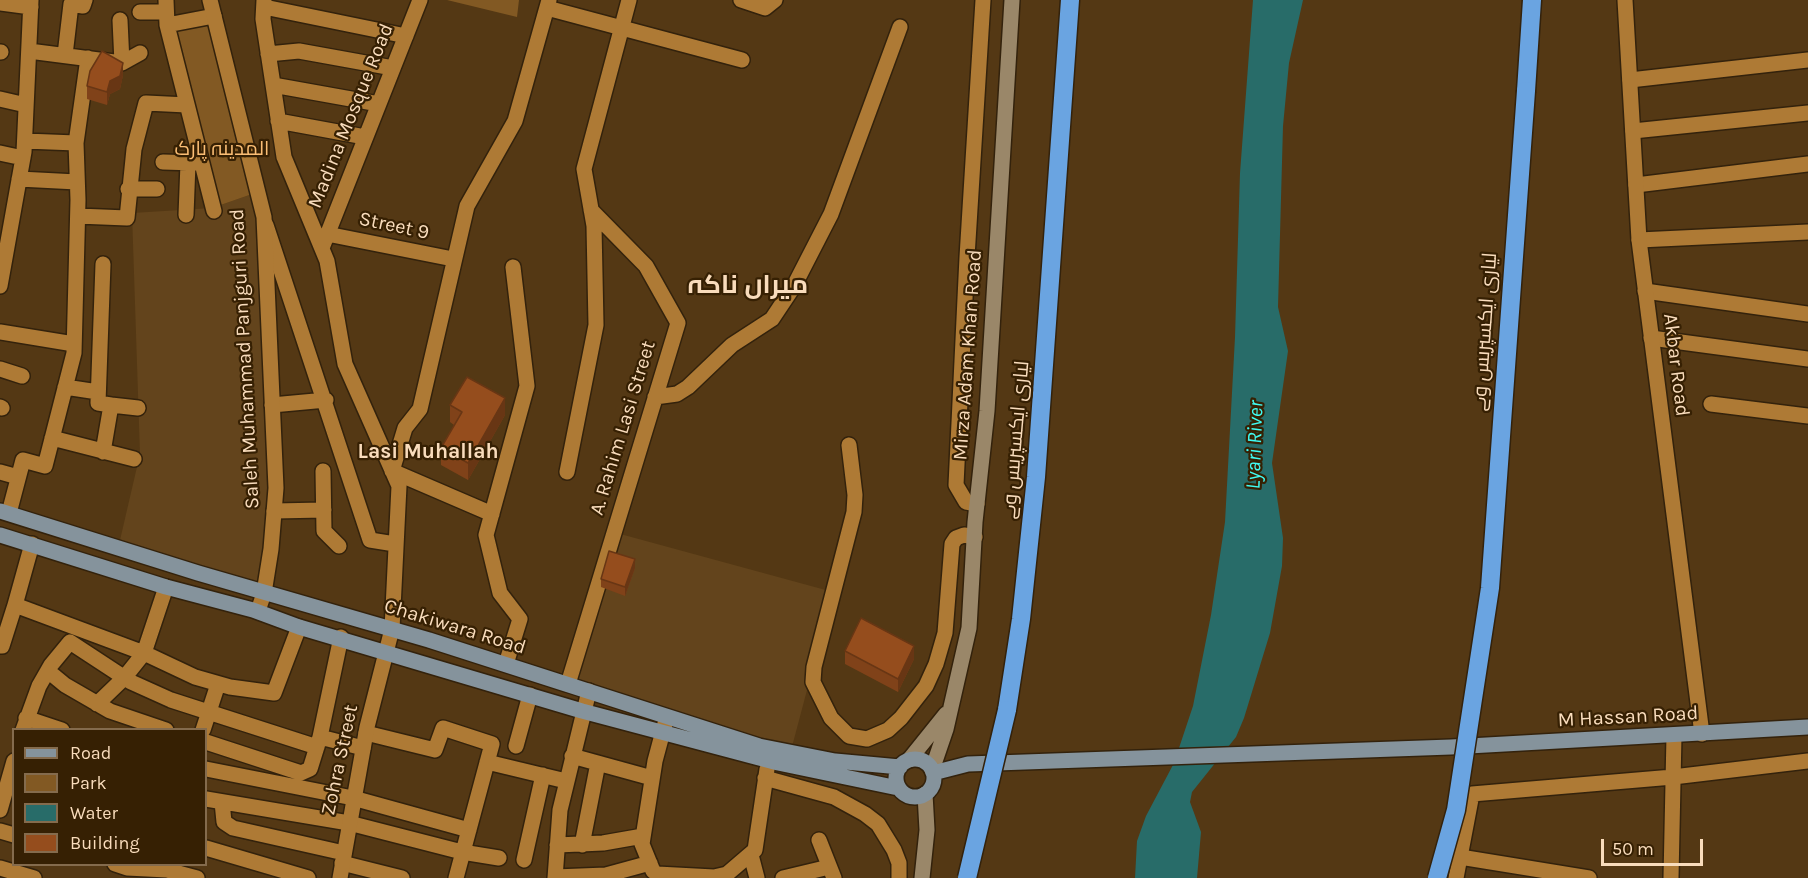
<!DOCTYPE html>
<meta charset="utf-8">
<style>
body{margin:0}
#map{position:relative;width:1808px;height:878px;overflow:hidden;background:#543814;font-family:Karla,sans-serif}
canvas{display:block}
.legend{position:absolute;left:12px;top:728px;width:195px;height:138px;box-sizing:border-box;background:#362003;border:2px solid #846b4d;margin:0;padding:8px 10px;list-style:none;font-size:18px;color:#f9dcbc}
.legend li{display:flex;align-items:center;gap:12px;height:30px}
.legend b{width:30px;border:2px solid #846b4d}
.scale{position:absolute;left:1601px;top:839px;width:102px;height:27px;box-sizing:border-box;border:3px solid #f9dcbc;border-top:0;padding-left:8px;font-size:18px;line-height:21px;white-space:nowrap;color:#f9dcbc;-webkit-text-stroke:4px #362003;paint-order:stroke}
</style>
<div id="map">
<canvas width="1808" height="878"></canvas>
<ul class="legend">
<li><b style="height:8px;background:#85939c"></b>Road</li>
<li><b style="height:16px;background:#825923"></b>Park</li>
<li><b style="height:16px;background:#286c69"></b>Water</li>
<li><b style="height:16px;background:#954d1d"></b>Building</li>
</ul>
<div class="scale">50 m</div>
</div>
<script>
const ctx = document.querySelector('canvas').getContext('2d');
ctx.lineJoin = 'round';
function paint(path, color) {
  ctx.fillStyle = color;
  ctx.fill(path, 'evenodd');
}
function shape(rows) {
  const path = new Path2D();
  for (const r of rows) {
    if (r.length === 3) {
      path.moveTo(r[0] + r[2], r[1]);
      path.arc(r[0], r[1], r[2], 0, 2 * Math.PI);
      continue;
    }
    path.moveTo(r[0], r[1]);
    for (let i = 2; i < r.length; i += 2) path.lineTo(r[i], r[i + 1]);
  }
  return path;
}
function trace(path, color, width, dash) {
  ctx.strokeStyle = color;
  ctx.lineWidth = width;
  ctx.lineCap = dash ? 'butt' : 'round';
  ctx.setLineDash(dash || []);
  ctx.stroke(path);
}
function label(font, color, halo, rows, align = 'center') {
  ctx.font = font + ' Karla,Cairo,sans-serif';
  ctx.lineWidth = 4.5;
  ctx.setLineDash([]);
  ctx.textBaseline = 'middle';
  ctx.strokeStyle = halo;
  ctx.fillStyle = color;
  for (const [text, x, y, turn = 0] of rows) {
    ctx.save();
    ctx.translate(x, y);
    ctx.rotate((+turn || 0) * Math.PI / 180);
    ctx.textAlign = isNaN(turn) ? turn : align;
    if (halo) ctx.strokeText(text, 0, 0);
    ctx.fillText(text, 0, 0);
    ctx.restore();
  }
}
paint(shape([
 [258,192,276,488,260,599,117,553,140,454,132,213,212,208],
 [613,532,833,592,789,758,762,754,564,693]
]), '#63441c');
paint(shape([
 [447,0,519,0,517,17],
 [214,16,258,192,212,208,167,25]
]), '#825923');
paint(shape([
 [1253,0,1303,0,1289,63,1283,126,1278,307,1288,351,1272,463,1283,538,1282,566,1270,633,1244,718,1236,737,1192,792,1190,802,1201,832,1197,878,1135,878,1137,841,1146,816,1174,763,1193,706,1211,615,1225,522,1235,337,1240,173]
]), '#286c69');
const minor = shape([
 [166,0,167,25,214,211],
 [264,0,263,19,284,157,327,261,345,364,399,486,392,629],
 [741,0,765,8,775,0],
 [0,3,31,7],
 [264,7,406,36],
 [547,8,742,60],
 [140,12,166,12],
 [120,20,122,63],
 [167,25,214,16],
 [29,51,122,63,140,53],
 [0,52,1,52],
 [268,54,299,51,393,68],
 [65,55,71,4,83,6,85,0],
 [1630,80,1808,60],
 [273,85,379,104],
 [0,99,26,105],
 [278,121,365,137],
 [1633,131,1808,113],
 [25,141,76,143],
 [0,153,23,158],
 [163,162,195,163],
 [19,179,77,182],
 [1636,185,1808,164],
 [128,189,157,189],
 [186,215,188,163],
 [78,216,127,218,134,149,146,103,187,105],
 [266,225,370,540,395,544],
 [327,234,453,259],
 [1639,240,1808,232],
 [322,248,420,0],
 [0,286,24,152,31,0],
 [1645,291,1808,314],
 [0,332,74,344],
 [1651,338,1808,359],
 [0,369,22,376],
 [65,387,98,392],
 [655,397,677,394,688,387,732,345,772,319,794,286,831,214,900,27],
 [1711,404,1808,416],
 [111,405,138,408],
 [272,405,326,400],
 [0,407,2,408],
 [52,438,134,459],
 [849,445,855,495,854,512,814,667,813,682,831,718,849,736,867,739,888,730,901,718,926,686,936,664,945,633,952,544,956,538,964,535,975,537],
 [103,452,111,405,98,403,103,264],
 [323,471,324,531,339,546],
 [0,472,18,477],
 [567,472,596,325,594,226,584,169,629,0],
 [977,504,966,502,956,485,967,257,983,0],
 [274,511,324,510],
 [9,513,23,460,45,466,74,353,78,200,76,143,88,58],
 [492,514,392,471,405,428,420,409,467,206,515,121,549,0],
 [15,605,144,653,195,677,230,687,274,693,299,627],
 [0,646,2,646,15,605,32,544],
 [506,664,520,619,500,593,486,535,527,386,513,267],
 [48,671,65,685,110,711,166,730],
 [568,684,678,323,646,266,591,210],
 [97,704,124,678,144,653,166,587],
 [26,718,62,730],
 [666,720,655,761,642,844,653,871,657,874,714,877,727,874],
 [23,730,39,686,51,665,70,642,131,682,171,700,317,747],
 [203,730,218,684],
 [366,733,435,750,443,728,492,744,456,878],
 [320,737,363,748],
 [206,742,301,773,310,769,320,737,341,637],
 [516,746,530,695],
 [572,756,652,778],
 [487,762,566,781],
 [206,769,353,798,469,830],
 [765,778,834,797,865,814,878,824,894,850,899,863,899,878],
 [206,799,349,823,462,852,499,858],
 [222,802,224,822,233,828,344,853],
 [0,810,14,761],
 [0,831,14,835],
 [819,840,834,878],
 [557,845,603,843,643,836],
 [582,845,598,763],
 [206,848,308,878],
 [751,855,757,878],
 [1460,857,1589,878],
 [524,860,543,775],
 [342,863,402,878],
 [115,864,127,868,167,870,197,878],
 [0,868,34,878],
 [555,877,606,875,650,863],
 [555,878,560,810,589,691],
 [726,878,727,874,755,850,767,769],
 [783,878,829,867],
 [1456,878,1472,794,1673,777,1808,761],
 [1671,878,1674,735]
]);
const tertiary = shape([
 [210,0,264,217,276,488,271,549,264,593,258,611],
 [1625,0,1639,240,1702,734],
 [340,878,367,727,392,629]
]);
const secondary = shape([
 [909,760,946,714],
 [932,770,946,729,969,628,975,522,987,411,1012,0],
 [922,878,927,830,925,794]
]);
const primary = shape([
 [0,511,198,573,429,640,759,746,835,761,900,767],
 [0,535,166,587,253,610,299,627,582,711,778,763,898,788],
 [915,778,19],
 [933,773,968,764,1451,747,1808,727]
]);
const motorway = shape([
 [1526,91,1532,0],
 [1007,710,1021,619,1036,477,1070,0]
]);
trace(minor, '#33220c', 18);
trace(tertiary, '#33220c', 18);
trace(secondary, '#33220c', 18);
trace(primary, '#33220c', 18);
trace(motorway, '#33220c', 21);
trace(minor, '#ae7a35', 15);
trace(tertiary, '#ae7a35', 15);
trace(secondary, '#9a8769', 15);
trace(primary, '#85939c', 15);
trace(motorway, '#6aa4e1', 18);
const motorwayBridge = shape([
 [967,878,1007,710],
 [1437,878,1456,810,1490,588,1526,91]
]);
trace(motorwayBridge, '#33220c', 21, []);
trace(motorwayBridge, '#6aa4e1', 18);
paint(shape([
 [123,75,120,89,110,94,107,105,87,99,87,86],
 [450,405,505,415,468,480,441,465,441,448,454,425,450,422],
 [635,568,625,596,601,587,601,579],
 [845,651,914,659,898,692,845,664]
]), '#804219');
paint(shape([
 [123,63,123,75,120,89,110,94,107,105,107,92,110,81],
 [505,398,505,415,468,480,468,463],
 [635,559,635,568,625,596,625,587],
 [914,646,914,659,898,692,898,679]
]), '#683614');
const building = shape([
 [102,51,123,63,120,76,110,81,107,92,87,86,90,71,102,51],
 [467,377,505,398,468,463,441,448,462,412,450,405,467,377],
 [609,551,635,559,625,587,601,579,609,551],
 [861,618,914,646,898,679,845,651,861,618]
]);
paint(building, '#954d1d');
trace(building, '#683614', 1.5);
label('20px', '#f9dcbc', '#362003', [
 ["Madina Mosque Road",351,116,-68],
 ["Street 9",394,226,12],
 ["لیاری ایکسپریس وے",1485,332,-86],
 ["Mirza Adam Khan Road",968,355,-86],
 ["Saleh Muhammad Panjguri Road",245,359,-93],
 ["Akbar Road",1676,365,83],
 ["A. Rahim Lasi Street",623,428,-73],
 ["لیاری ایکسپریس وے",1016,440,-85],
 ["Chakiwara Road",455,627,17],
 ["M Hassan Road",1628,717,-3],
 ["Zohra Street",340,760,-78]
]);
label('20px', '#fbbe75', '#362003', [
 ["المدینہ پارک",222,149]
]);
label('italic 21px', '#40fbf3', '#362003', [
 ["Lyari River",1255,445,-88]
]);
label('bold 21px', '#f9dcbc', '#362003', [
 ["Lasi Muhallah",428,452]
]);
label('bold 26px', '#f9dcbc', '#362003', [
 ["میراں ناکہ",748,286]
]);
</script>
